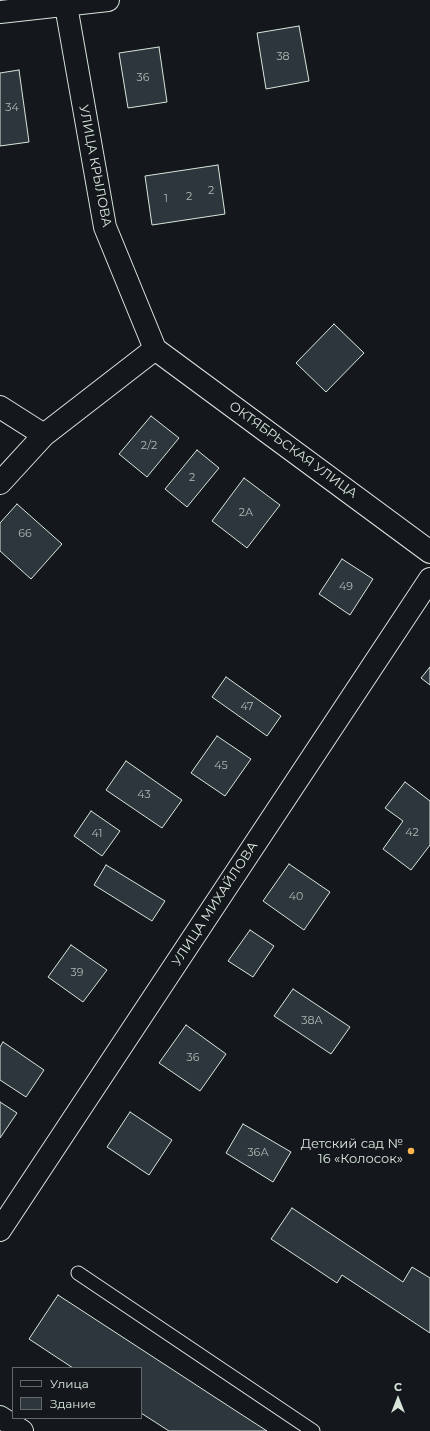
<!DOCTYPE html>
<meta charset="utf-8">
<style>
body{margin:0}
#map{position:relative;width:430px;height:1431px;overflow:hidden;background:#14181c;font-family:Montserrat,sans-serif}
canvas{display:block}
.legend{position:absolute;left:12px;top:1367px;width:130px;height:52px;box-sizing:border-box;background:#14181c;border:1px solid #626a69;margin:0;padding:5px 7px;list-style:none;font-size:12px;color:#d8e6dc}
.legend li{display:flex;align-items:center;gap:8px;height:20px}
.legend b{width:20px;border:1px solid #626a69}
.north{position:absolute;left:378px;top:1379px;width:40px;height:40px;-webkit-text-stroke:3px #14181c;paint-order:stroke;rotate:0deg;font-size:11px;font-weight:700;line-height:16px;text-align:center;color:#d8e6dc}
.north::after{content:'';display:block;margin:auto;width:14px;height:18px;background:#d8e6dc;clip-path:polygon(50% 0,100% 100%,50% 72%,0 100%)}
</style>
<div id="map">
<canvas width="430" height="1431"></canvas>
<ul class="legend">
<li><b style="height:5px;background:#14181c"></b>Улица</li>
<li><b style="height:11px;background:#2c363c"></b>Здание</li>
</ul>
<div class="north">С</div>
</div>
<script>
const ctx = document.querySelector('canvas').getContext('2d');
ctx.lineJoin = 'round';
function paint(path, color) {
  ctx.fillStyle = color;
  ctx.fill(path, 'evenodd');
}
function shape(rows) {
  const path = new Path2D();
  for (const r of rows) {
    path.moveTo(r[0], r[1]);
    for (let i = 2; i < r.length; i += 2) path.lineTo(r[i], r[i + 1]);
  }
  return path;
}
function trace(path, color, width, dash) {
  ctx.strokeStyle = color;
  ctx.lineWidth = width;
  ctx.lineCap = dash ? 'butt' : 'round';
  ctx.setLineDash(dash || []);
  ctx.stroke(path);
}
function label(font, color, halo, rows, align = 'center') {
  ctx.font = font + ' Montserrat,sans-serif';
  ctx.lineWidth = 3;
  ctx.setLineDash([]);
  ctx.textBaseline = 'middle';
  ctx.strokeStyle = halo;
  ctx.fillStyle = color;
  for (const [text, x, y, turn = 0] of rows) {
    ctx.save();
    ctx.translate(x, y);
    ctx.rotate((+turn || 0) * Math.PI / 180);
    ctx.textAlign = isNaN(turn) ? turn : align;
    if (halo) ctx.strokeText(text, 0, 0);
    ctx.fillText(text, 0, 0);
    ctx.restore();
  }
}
const building = shape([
 [299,26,309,81,266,89,257,33,299,26],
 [159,47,167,102,128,108,119,53,159,47],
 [19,70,29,142,0,146,0,73,19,70],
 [218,165,225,214,152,225,145,176,218,165],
 [334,324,364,353,326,392,296,363,334,324],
 [151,416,179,438,147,477,119,454,151,416],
 [197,450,219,468,187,507,165,489,197,450],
 [244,478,280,505,247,548,212,521,244,478],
 [17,504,62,544,31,579,0,551,0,523,17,504],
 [342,559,373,579,350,615,319,594,342,559],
 [430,667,430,685,421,678,430,667],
 [226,677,281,716,267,736,212,697,226,677],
 [217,736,251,759,225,796,191,773,217,736],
 [126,761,182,800,162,828,106,790,126,761],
 [405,782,430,801,430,845,411,870,383,849,403,821,385,808,405,782],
 [91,811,120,831,102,856,74,836,91,811],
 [289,864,330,892,304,930,263,901,289,864],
 [106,865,165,901,152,921,94,885,106,865],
 [250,930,274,946,253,977,228,961,250,930],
 [71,945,107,970,83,1002,48,977,71,945],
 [293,989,350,1027,331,1054,274,1016,293,989],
 [186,1025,226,1054,200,1091,159,1063,186,1025],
 [3,1042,44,1070,26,1097,0,1080,0,1047,3,1042],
 [0,1102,17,1113,0,1138,0,1102],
 [130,1112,172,1140,149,1175,107,1147,130,1112],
 [243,1124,291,1152,273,1182,226,1153,243,1124],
 [292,1208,403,1282,412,1267,430,1278,430,1333,342,1275,337,1283,271,1239,292,1208],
 [58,1295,233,1409,267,1431,169,1431,141,1413,141,1368,73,1368,29,1339,58,1295]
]);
paint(building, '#2c363c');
trace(building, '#d8e6dc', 1);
const lane = shape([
 [78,1273,313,1431]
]);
const street = shape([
 [65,0,105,227,155,349],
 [0,12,108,0],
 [155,349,430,552],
 [0,407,44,435],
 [0,483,44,435,155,349],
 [0,1230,430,579],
 [0,1417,22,1431]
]);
trace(lane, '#d8e6dc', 15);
trace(street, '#d8e6dc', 24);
trace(lane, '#14181c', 13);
trace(street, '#14181c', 22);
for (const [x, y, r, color] of [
 [411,1151,4,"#ffb74d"]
]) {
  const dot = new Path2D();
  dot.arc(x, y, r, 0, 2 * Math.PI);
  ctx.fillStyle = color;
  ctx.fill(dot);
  trace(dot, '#14181c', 1.5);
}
label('11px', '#adbab4', null, [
 ["38",283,57],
 ["36",143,78],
 ["34",12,108],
 ["2",211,191],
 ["2",189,197],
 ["1",166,199],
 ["2/2",149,446],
 ["2",192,478],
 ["2А",246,513],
 ["66",25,534],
 ["49",346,587],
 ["47",247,707],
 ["45",221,766],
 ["43",144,795],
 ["42",412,833],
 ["41",97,834],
 ["40",296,897],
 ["39",77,973],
 ["38А",312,1021],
 ["36",193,1058],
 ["36А",258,1153]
]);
label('13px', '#d8e6dc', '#14181c', [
 ["УЛИЦА КРЫЛОВА",95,166,79],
 ["ОКТЯБРЬСКАЯ УЛИЦА",293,450,36],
 ["УЛИЦА МИХАЙЛОВА",215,904,-57]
]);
label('13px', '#d8e6dc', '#14181c', [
 ["Детский сад №",403,1144],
 ["16 «Колосок»",403,1159]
], 'right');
</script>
